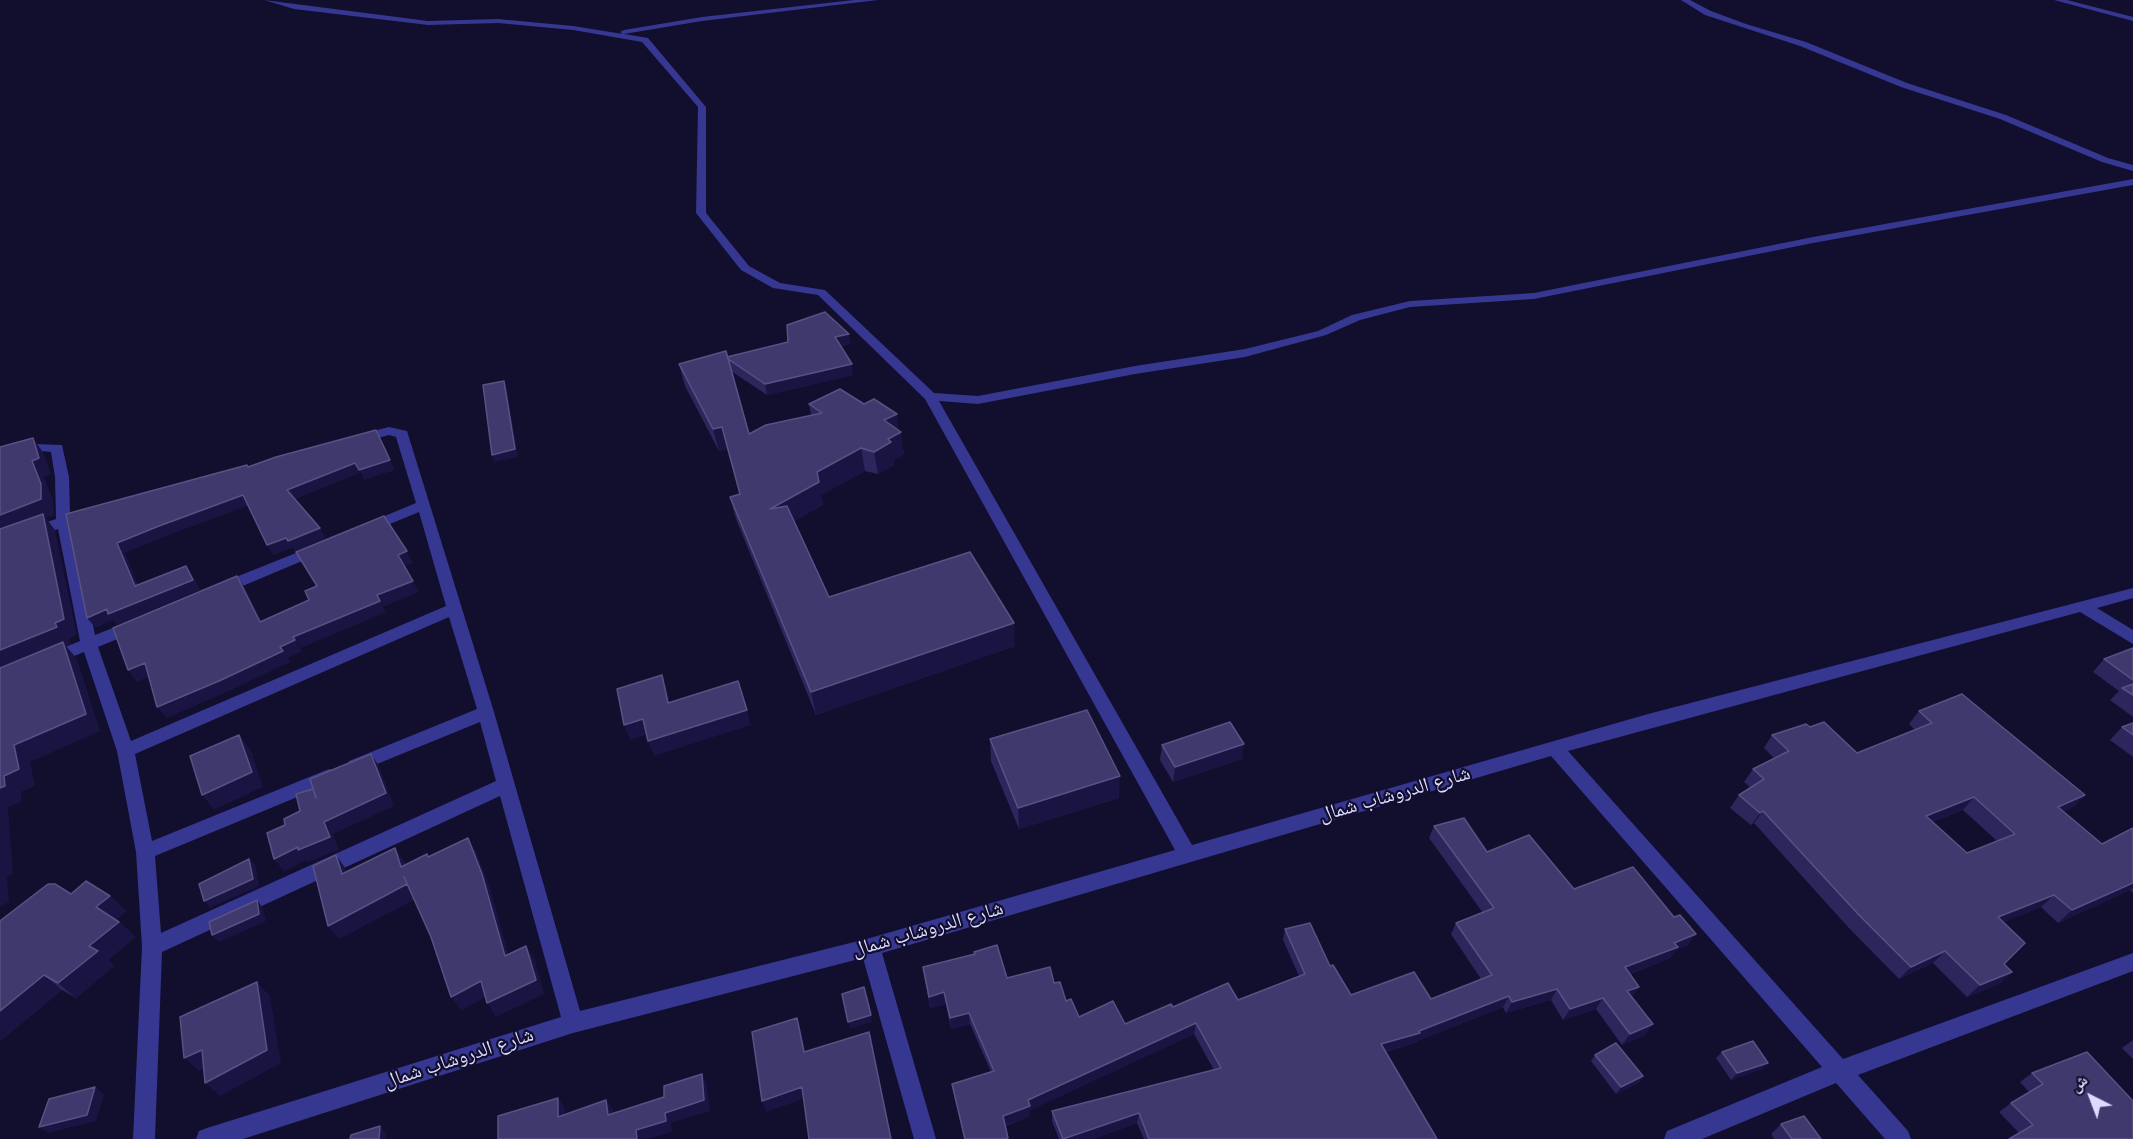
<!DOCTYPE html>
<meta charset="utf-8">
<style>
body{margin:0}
#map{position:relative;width:2133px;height:1139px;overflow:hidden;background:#120e2d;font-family:Poppins,"Noto Naskh Arabic",sans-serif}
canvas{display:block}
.north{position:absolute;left:2061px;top:1067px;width:60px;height:60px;-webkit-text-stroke:4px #120e2d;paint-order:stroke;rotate:318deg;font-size:16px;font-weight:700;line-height:24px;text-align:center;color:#dcdaff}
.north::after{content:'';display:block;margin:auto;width:21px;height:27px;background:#dcdaff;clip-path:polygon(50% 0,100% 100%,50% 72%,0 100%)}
</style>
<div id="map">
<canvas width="2133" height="1139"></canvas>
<div class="north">ش</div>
</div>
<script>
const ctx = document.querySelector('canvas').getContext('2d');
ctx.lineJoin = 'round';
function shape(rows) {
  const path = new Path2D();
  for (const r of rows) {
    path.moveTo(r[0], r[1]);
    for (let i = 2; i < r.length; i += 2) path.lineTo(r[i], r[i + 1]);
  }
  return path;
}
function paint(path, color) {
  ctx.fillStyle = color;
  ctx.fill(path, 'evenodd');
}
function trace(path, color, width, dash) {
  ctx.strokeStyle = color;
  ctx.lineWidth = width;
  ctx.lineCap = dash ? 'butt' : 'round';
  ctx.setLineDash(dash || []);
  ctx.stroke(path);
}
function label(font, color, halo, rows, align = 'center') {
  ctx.font = font + ' Poppins,"Noto Naskh Arabic",sans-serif';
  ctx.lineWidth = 4.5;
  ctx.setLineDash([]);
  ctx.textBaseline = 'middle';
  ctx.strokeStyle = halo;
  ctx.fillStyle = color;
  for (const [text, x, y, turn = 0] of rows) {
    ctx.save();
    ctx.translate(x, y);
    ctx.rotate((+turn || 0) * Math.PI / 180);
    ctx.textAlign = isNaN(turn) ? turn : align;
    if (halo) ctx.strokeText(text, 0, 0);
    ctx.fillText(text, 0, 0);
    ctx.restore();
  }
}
paint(shape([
 [264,0,428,21,498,19,573,26,623,34,620,32,624,30,702,17,854,0,878,0,702,21,624,34,648,38,706,107,706,213,749,266,780,283,825,290,934,393,978,396,1135,366,1245,349,1318,331,1352,315,1410,301,1534,293,1813,237,2133,179,2133,185,1813,243,1534,299,1410,307,1360,320,1326,335,1245,357,1135,374,978,404,939,401,1192,845,1648,714,2133,588,2133,598,2097,608,2133,630,2133,644,2080,612,1568,751,1843,1059,2133,953,2133,971,1858,1075,1908,1131,1911,1139,1885,1139,1836,1083,1702,1139,1664,1139,1667,1131,1822,1067,1551,756,882,953,936,1139,914,1139,863,958,573,1033,243,1139,196,1139,199,1131,207,1128,561,1017,500,796,162,952,155,1139,133,1139,142,947,136,852,117,751,84,652,52,665,46,663,44,659,46,655,80,641,58,529,0,548,0,538,56,519,55,477,51,452,41,451,0,464,0,456,35,444,62,445,69,477,70,514,86,509,93,514,91,517,71,524,95,635,133,620,139,622,141,626,139,630,98,647,131,741,446,606,419,512,373,531,368,533,361,528,363,525,416,503,396,437,389,435,358,443,351,439,353,436,389,427,407,431,494,712,580,1011,870,938,1175,850,925,399,818,295,773,288,741,270,696,213,698,107,642,42,573,30,498,23,428,25,294,9,264,0],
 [449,617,477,709,349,761,346,766,349,771,355,773,480,722,496,781,161,933,155,856,336,781,339,776,336,771,330,769,324,771,152,841,135,754,449,617],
 [1681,0,1690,0,1711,11,1746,24,1806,42,1907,83,2006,115,2108,158,2133,165,2133,171,2102,162,2000,119,1901,87,1800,46,1705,15,1681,0],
 [2054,0,2067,0,2133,17,2133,21,2054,0],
 [316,545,323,550,321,553,226,593,221,594,216,593,213,589,216,585,316,545]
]), '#353791');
paint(shape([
 [851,344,841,346,853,375,767,395,731,371,749,434,811,415,809,404,899,430,904,454,894,460,894,465,878,474,865,471,821,495,823,505,794,521,829,597,1015,646,816,715,736,519,730,497,740,495,727,449,719,451,685,386,679,364,727,357],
 [2133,648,2133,717,2110,700,2119,691,2093,672,2104,659],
 [1919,711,2085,795,2073,807,2063,812,2102,844,2133,828,2133,893,2130,890,2058,923,2041,907,2003,922,2004,964,2012,972,1999,984,1967,997,1933,963,1899,979,1848,927,1754,823,1751,825,1730,808,1739,795,1751,788,1744,782,1753,769,1774,758,1764,748,1772,735,1810,727,1857,753,1915,730,1909,724],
 [1963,810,1997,841,1967,853,1932,822],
 [2133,723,2133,757,2110,740,2122,727],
 [990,739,1119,798,1019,829,991,761],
 [1162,745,1242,759,1173,782,1160,760],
 [1434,826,1487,852,1574,889,1688,945,1675,951,1670,958,1630,974,1632,997,1645,1035,1622,1045,1596,1009,1563,1020,1551,1000,1506,1013,1503,1007,1417,1041,1415,1043,1385,1052,1437,1139,1144,1139,1137,1123,1093,1139,1059,1139,1052,1121,1052,1111,1214,1070,1194,1034,1030,1110,1030,1116,1006,1126,1008,1139,964,1139,952,1084,991,1072,970,1024,951,1029,946,1004,930,1008,923,967,1054,983,1079,1017,1125,1024,1173,1007,1238,1000,1299,976,1283,940,1285,929,1330,966,1351,995,1431,999,1481,979,1451,934,1456,923,1483,913,1429,838],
 [71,894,110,896,126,911,116,919,135,937,108,960,114,966,76,998,62,990,0,1041,0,921],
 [2133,1040,2133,1059,2122,1048],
 [1722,1052,1762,1069,1731,1080,1716,1058],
 [1595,1055,1643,1076,1638,1083,1616,1094,1591,1061],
 [2032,1073,2133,1101,2019,1133,1999,1112,2011,1103,2029,1092,2020,1082],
 [1781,1124,1821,1139,1774,1139,1771,1134]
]), '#2d265c');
paint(shape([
 [849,334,851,344,837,347,835,337],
 [852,364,853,375,767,395,765,384],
 [504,381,507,389,518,457,495,462,492,455],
 [897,414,899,433,901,432,904,454,894,460,894,465,878,474,874,452,884,420],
 [722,427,727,449,719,451,713,429],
 [376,430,395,470,364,480,359,470],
 [33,438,44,454,51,474,44,477,53,500,54,515,46,518,55,530,77,635,69,639,71,644,66,646,77,659,100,731,30,762,35,786,21,792,21,802,8,807,13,874,7,877,9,902,0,906,0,515,32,461],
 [861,448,865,471,821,495,823,505,775,532,770,509,817,472],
 [355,463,360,473,293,500,287,490],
 [243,495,250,505,166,536,125,553,143,596,135,586,117,543,159,526],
 [320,528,326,538,295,551,288,541],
 [286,538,293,548,273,555,267,545],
 [407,551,413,563,404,567,398,555],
 [186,566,193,576,200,590,117,625,113,620,96,628,87,618],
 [237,576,245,588,268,633,260,622],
 [413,581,419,592,383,607,377,595],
 [380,601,386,612,301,648,293,637],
 [1014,623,1015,646,816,715,811,692],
 [295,640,302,651,288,658,290,662,227,692,167,718,157,707],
 [145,663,154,674,137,682,128,670],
 [662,675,667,691,673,718,668,703],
 [747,710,751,725,654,756,648,741],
 [643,719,649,734,630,740,624,725],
 [239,735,251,750,263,787,214,810,202,795],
 [1244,744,1242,759,1173,782,1175,767],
 [371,754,379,766,394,806,333,834,339,850,308,862,306,860,284,872,274,859,324,822],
 [1120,776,1119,798,1019,829,1018,808],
 [2085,795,2073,807,2046,820,2058,807],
 [1974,797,1963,810,1915,828,1926,816],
 [1763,811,1754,823,1751,825,1760,813],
 [468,838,477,853,490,888,513,970,505,956],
 [395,848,405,862,411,881,401,867],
 [336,855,346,869,353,888,342,874],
 [249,859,256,866,259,886,210,908,204,901],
 [404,877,416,899,339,939,328,926],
 [2133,883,2133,888,2130,890,2058,923,2072,910],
 [2054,895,2041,907,1985,930,1998,917],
 [110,896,126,911,112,922,96,907],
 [257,900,263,908,266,921,219,942,212,935],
 [119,922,135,937,108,960,114,966,76,998,58,983,89,946],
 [1696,934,1688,945,1675,951,1670,958,1618,978,1625,967],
 [526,946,535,960,544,994,496,1017,487,1003],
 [1945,951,1933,963,1899,979,1911,967],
 [2012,972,1999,984,1967,997,1980,985],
 [44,975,62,990,0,1041,0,1011],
 [481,981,490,995,461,1010,451,997],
 [257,982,270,996,281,1063,220,1096,205,1083],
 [1639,987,1632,998,1627,991],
 [1557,989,1551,1000,1506,1013,1512,1002],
 [944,992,946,1004,930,1008,929,997],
 [1509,996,1503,1007,1417,1041,1415,1043,1376,1054,1381,1044,1419,1031],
 [1603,998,1596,1009,1563,1020,1570,1009],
 [969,1013,970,1024,951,1029,950,1018],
 [871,1015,872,1022,850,1029,848,1022],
 [797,1018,801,1030,808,1064,804,1052],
 [1196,1023,1194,1034,1030,1110,1030,1116,1004,1126,1003,1116,1028,1100],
 [1653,1024,1645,1035,1622,1045,1630,1034],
 [202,1050,217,1063,199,1071,184,1058],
 [1768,1063,1762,1069,1731,1080,1737,1073],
 [702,1074,707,1085,710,1111,671,1123,672,1132,647,1139,637,1139,636,1130],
 [1643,1076,1638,1083,1616,1094,1621,1087],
 [95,1087,104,1094,96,1121,48,1133,39,1127],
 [802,1087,806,1098,766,1112,762,1101],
 [558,1098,565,1108,566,1128,558,1117],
 [606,1100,613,1110,615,1126,608,1115],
 [1139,1113,1137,1123,1093,1139,1065,1139],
 [380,1126,386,1133,386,1139,379,1139]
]), '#1a1442');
const building = shape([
 [825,312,849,334,835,337,852,364,765,384,728,359,727,357,788,342,787,325,825,312],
 [726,351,749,434,766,425,822,413,809,404,840,389,864,404,874,399,897,414,884,420,901,432,888,439,891,442,874,452,861,448,817,472,819,482,770,509,787,506,829,597,970,552,1014,623,811,692,730,497,740,494,722,427,713,429,679,364,726,351],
 [504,381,515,449,492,455,483,385,504,381],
 [376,430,390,460,359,470,355,463,287,490,320,528,288,541,286,538,267,545,243,495,159,526,117,543,135,586,186,566,193,580,108,614,107,609,87,618,66,514,247,465,248,467,276,457,376,430],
 [33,438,39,458,32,461,41,484,41,499,0,515,0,447,33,438],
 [43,514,64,619,55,623,57,627,0,650,0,529,43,514],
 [384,516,407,551,398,555,413,581,377,595,380,601,293,637,295,640,280,647,283,651,219,681,157,707,145,663,128,670,113,628,237,576,260,622,309,600,305,591,317,586,296,552,384,516],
 [63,642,86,714,14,745,19,769,4,776,5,786,0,788,0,668,63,642],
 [2133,648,2133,680,2104,659,2133,648],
 [662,675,668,703,738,681,747,710,648,741,643,719,624,725,617,689,662,675],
 [2133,684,2133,695,2122,688,2133,684],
 [1962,694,2085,795,2058,807,2102,844,2133,828,2133,883,2072,910,2054,895,1998,917,2025,943,2004,964,2012,972,1980,985,1945,951,1911,967,1859,915,1763,811,1760,813,1739,795,1764,779,1753,769,1789,751,1772,735,1806,724,1810,727,1824,722,1857,753,1932,723,1919,711,1962,694],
 [1974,797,2015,834,1967,853,1926,816,1974,797],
 [1087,710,1120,776,1018,808,990,739,1087,710],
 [1230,722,1244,744,1175,767,1162,745,1230,722],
 [2133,723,2133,735,2122,727,2133,723],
 [239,735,252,772,202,795,190,756,239,735],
 [371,754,386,793,324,822,330,837,298,850,298,847,274,859,267,833,285,825,284,819,300,811,296,794,313,789,316,798,310,779,371,754],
 [1464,818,1487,852,1529,835,1574,889,1633,867,1674,917,1680,915,1696,934,1674,943,1678,947,1625,967,1639,987,1627,991,1653,1024,1630,1034,1603,998,1570,1009,1557,989,1512,1002,1509,996,1419,1031,1420,1033,1381,1044,1437,1139,1149,1139,1139,1113,1063,1139,1052,1111,1221,1068,1196,1023,1028,1100,1030,1106,1003,1116,1008,1138,1004,1139,965,1139,952,1084,994,1071,969,1013,950,1018,944,992,929,997,923,967,975,954,974,952,997,945,1007,978,1050,967,1054,983,1060,982,1066,1001,1071,999,1079,1017,1113,1001,1125,1024,1171,1004,1173,1007,1228,983,1238,1000,1305,974,1285,929,1310,923,1330,966,1333,965,1351,995,1414,972,1431,999,1492,975,1456,923,1494,908,1434,826,1464,818],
 [468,838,482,874,505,956,526,946,536,980,487,1003,481,981,451,997,431,937,404,877,407,884,328,926,313,866,336,855,342,874,395,848,401,867,427,854,428,857,468,838],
 [249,859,253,879,204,901,199,884,249,859],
 [86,881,110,896,96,907,119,922,89,946,98,951,58,983,44,975,0,1011,0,921,48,884,55,884,71,894,86,881],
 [257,900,259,914,212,935,209,922,257,900],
 [257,982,267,1050,205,1083,202,1050,184,1058,180,1017,257,982],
 [864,987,871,1015,848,1022,842,994,864,987],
 [797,1018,804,1052,869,1032,891,1139,809,1139,802,1087,762,1101,752,1032,797,1018],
 [1753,1041,1768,1063,1737,1073,1722,1052,1753,1041],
 [1616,1043,1643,1076,1621,1087,1595,1055,1616,1043],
 [2087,1052,2133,1101,2133,1139,2009,1139,2033,1125,2011,1103,2043,1084,2032,1073,2087,1052],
 [702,1074,704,1100,665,1113,666,1121,636,1130,637,1139,498,1139,498,1116,558,1098,558,1117,606,1100,608,1115,664,1097,664,1086,702,1074],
 [95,1087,87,1115,39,1127,49,1099,95,1087],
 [1804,1116,1821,1139,1792,1139,1781,1124,1804,1116],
 [380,1126,379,1139,350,1139,351,1135,380,1126]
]);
paint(building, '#40396e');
trace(building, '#585284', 1.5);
label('20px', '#dcdaff', '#120e2d', [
 ["شارع الدروشاب شمال",1395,795,-16],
 ["شارع الدروشاب شمال",928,930,-16],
 ["شارع الدروشاب شمال",459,1059,-18]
]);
</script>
